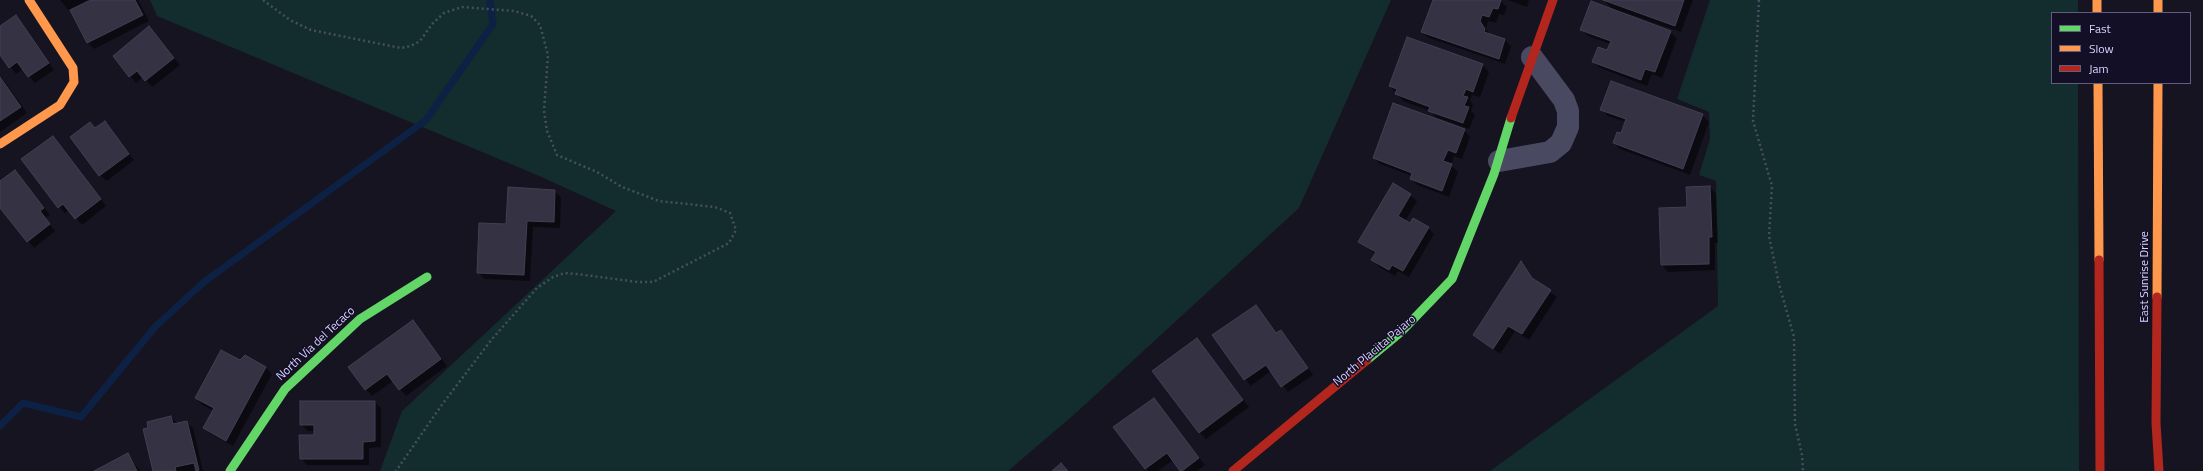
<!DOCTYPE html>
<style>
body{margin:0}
#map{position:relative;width:2203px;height:471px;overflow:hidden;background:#161421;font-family:"Titillium Web",sans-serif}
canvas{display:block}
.legend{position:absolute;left:2051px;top:12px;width:140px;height:72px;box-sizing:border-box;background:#130f26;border:1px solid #625e7d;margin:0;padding:5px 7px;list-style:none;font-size:12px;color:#d9d4ff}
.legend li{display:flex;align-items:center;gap:8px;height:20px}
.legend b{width:20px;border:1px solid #625e7d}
</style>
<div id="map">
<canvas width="2203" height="471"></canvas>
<ul class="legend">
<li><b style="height:5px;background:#63d668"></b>Fast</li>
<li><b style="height:5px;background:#ff974d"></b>Slow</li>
<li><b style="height:5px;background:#b3261e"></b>Jam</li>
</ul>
</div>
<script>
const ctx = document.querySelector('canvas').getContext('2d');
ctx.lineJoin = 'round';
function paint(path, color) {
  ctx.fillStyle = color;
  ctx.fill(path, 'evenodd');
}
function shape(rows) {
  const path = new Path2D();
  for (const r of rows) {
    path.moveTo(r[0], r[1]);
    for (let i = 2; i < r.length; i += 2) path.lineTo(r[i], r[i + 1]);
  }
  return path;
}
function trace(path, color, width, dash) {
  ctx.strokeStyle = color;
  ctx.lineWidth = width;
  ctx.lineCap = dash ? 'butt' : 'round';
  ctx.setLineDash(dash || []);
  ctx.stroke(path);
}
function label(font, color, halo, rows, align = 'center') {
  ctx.font = font + ' "Titillium Web",sans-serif';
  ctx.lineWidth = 3;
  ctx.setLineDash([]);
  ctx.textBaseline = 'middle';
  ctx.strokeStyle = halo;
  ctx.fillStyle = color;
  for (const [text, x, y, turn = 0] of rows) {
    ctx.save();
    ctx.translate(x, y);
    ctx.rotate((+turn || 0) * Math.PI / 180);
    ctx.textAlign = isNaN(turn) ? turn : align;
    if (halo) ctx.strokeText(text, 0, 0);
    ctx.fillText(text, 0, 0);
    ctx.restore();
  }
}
paint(shape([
 [150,0,1391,0,1299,208,1077,412,1008,471,380,471,402,411,616,211,537,175,157,16],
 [1710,0,2078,0,2078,13,2052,13,2052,83,2078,83,2079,471,1490,471,1718,306,1716,181,1699,175,1710,139,1709,112,1677,99]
]), '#132c2d');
paint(shape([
 [60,0,88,0,68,10],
 [93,0,138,0,149,21,94,49,88,43,71,11],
 [1434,0,1501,1,1507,7,1504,15,1499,14,1496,23,1488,21,1486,29,1490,35,1505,40,1511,46,1505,64,1429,38,1422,32],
 [1508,0,1529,0,1527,7],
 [1604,0,1693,0,1681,32,1623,12,1622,13,1670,32,1677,38,1662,78,1652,74,1647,86,1600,68,1593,62,1608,51,1610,44,1588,36,1581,30,1613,10],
 [16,17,54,70,35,83,23,69,16,74,0,53,0,27],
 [155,34,180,65,152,87,143,77,136,83,114,56],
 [1407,38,1483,65,1489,72,1480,97,1472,95,1470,101,1473,104,1471,111,1475,115,1469,129,1436,117,1430,111,1403,101,1390,86],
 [0,75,27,113,0,132],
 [1601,109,1702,115,1709,122,1690,175,1620,149,1614,143,1622,135,1626,122,1608,116],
 [90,123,96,129,104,123,134,160,107,181,100,175],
 [1464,130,1470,137,1462,159,1454,156,1451,165,1458,172,1449,197,1417,185,1411,179,1412,176,1380,164,1374,158],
 [53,137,106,206,82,225,69,210,65,213,59,207],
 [15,171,50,215,45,218,55,231,34,248,0,206,0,182],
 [1710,187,1716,194,1718,243,1715,243,1715,270,1668,272,1662,265,1660,208,1688,208],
 [509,188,555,191,561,198,560,228,533,227,530,281,484,279,478,272,507,225],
 [1410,195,1417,201,1405,221,1428,228,1434,234,1409,277,1398,271,1395,276,1379,267,1373,260,1376,254,1360,242],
 [1521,263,1536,282,1557,297,1529,340,1515,331,1500,354,1474,335],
 [1256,306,1277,334,1281,331,1287,337,1313,375,1288,392,1271,371,1251,386,1245,379],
 [413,321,447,366,406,396,393,381,372,396,366,389],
 [1197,339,1249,407,1206,439,1199,432],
 [265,367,272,374,233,446,211,434,204,428,214,411,202,405,196,398],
 [1154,399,1205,465,1197,471,1181,471,1173,460,1158,471,1148,471,1115,427],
 [375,402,381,408,381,447,369,448,369,465,307,465,301,458,315,436,315,431,308,431,301,424],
 [171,417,178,424,186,422,193,428,203,471,154,471,149,429],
 [128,454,140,471,96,471]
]), '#0007');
trace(shape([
 [0,426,23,403,81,417,155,327,204,282,426,120,493,24,490,0]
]), '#0d2144', 7);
const building = shape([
 [91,0,135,0,143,15,87,43,70,10,91,0],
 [1433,0,1501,0,1498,9,1493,8,1489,17,1482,15,1480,21,1485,29,1484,32,1505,39,1499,59,1421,32,1433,0],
 [1603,0,1684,0,1675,26,1603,0],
 [1591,1,1671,31,1655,72,1645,69,1641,80,1592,62,1598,47,1607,50,1611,41,1580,30,1591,1],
 [16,15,49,63,28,77,17,62,9,68,0,55,0,26,16,15],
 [149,26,174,58,145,81,137,71,129,77,113,56,149,26],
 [1407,37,1483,64,1473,92,1466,89,1463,96,1468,97,1464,106,1469,107,1463,123,1428,111,1430,107,1395,94,1397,89,1389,86,1407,37],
 [0,77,21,107,0,121,0,77],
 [1611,81,1703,114,1683,169,1613,143,1617,132,1621,133,1626,119,1600,110,1611,81],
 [1393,103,1465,129,1456,153,1448,150,1443,161,1452,164,1442,191,1410,179,1412,173,1373,158,1393,103],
 [105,121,129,154,99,176,70,137,90,122,95,128,105,121],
 [53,136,101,199,75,219,63,204,58,208,21,159,53,136],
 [15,170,44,208,40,211,50,224,27,242,0,208,0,181,15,170],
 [1393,183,1411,194,1398,216,1410,223,1413,218,1429,227,1403,271,1392,265,1389,270,1371,260,1376,252,1358,242,1393,183],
 [1710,186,1712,237,1709,237,1709,264,1661,265,1659,208,1687,207,1686,187,1710,186],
 [508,187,555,190,554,222,527,221,524,275,477,273,479,223,506,224,508,187],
 [1521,261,1532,278,1551,290,1522,334,1508,326,1493,349,1473,335,1521,261],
 [1256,305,1276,333,1281,330,1308,368,1281,387,1266,365,1244,380,1212,335,1256,305],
 [413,320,441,359,399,390,387,374,365,390,348,367,413,320],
 [1197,338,1243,400,1199,433,1152,371,1197,338],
 [221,350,240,360,245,355,266,367,226,441,203,428,214,408,195,398,221,350],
 [1154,398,1199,458,1182,471,1180,471,1167,453,1145,469,1113,427,1154,398],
 [300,401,375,401,375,441,363,442,363,459,300,459,299,435,314,435,314,425,300,425,300,401],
 [171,416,173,424,187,421,199,470,196,471,194,463,175,467,176,471,153,471,143,429,148,428,147,422,171,416],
 [128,453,137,471,94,471,128,453],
 [1061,463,1068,471,1052,471,1061,463]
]);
paint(building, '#343243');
trace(building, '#433f54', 1);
trace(shape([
 [263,0,290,20,311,30,401,48,411,46,420,41,432,24,444,13,462,7,514,11,531,16,540,25,548,55,544,111,547,131,557,155,597,172,622,187,659,201,715,207,730,213,736,230,729,243,653,282,638,282,577,274,565,273,553,277,537,288,492,339,441,406,396,471],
 [1759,0,1753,121,1772,186,1769,236,1779,284,1794,337,1795,424,1802,455,1803,471]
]), '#44505f', 2.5, [2, 3]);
trace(shape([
 [1499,161,1550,152,1561,143,1568,127,1568,111,1564,100,1532,57]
]), '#4a4962', 22);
trace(shape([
 [1367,360,1402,331,1452,279,1494,174,1511,118],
 [230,471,285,389,360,319,427,277]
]), '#63d668', 9);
trace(shape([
 [2097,0,2097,13],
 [2158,0,2158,13],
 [2098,83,2099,260],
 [0,144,60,105,74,82,73,68,29,0],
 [2157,297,2158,83]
]), '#ff974d', 9);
trace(shape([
 [1511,118,1553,0],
 [2099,260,2100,471],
 [2157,297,2156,423,2159,471],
 [1233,471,1367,360]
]), '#b3261e', 9);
label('12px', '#d9d4ff', '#130f26', [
 ["East Sunrise Drive",2145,277,-90],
 ["North Via del Tecaco",316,344,-43],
 ["North Placiita Pajaro",1375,351,-40]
]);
</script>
